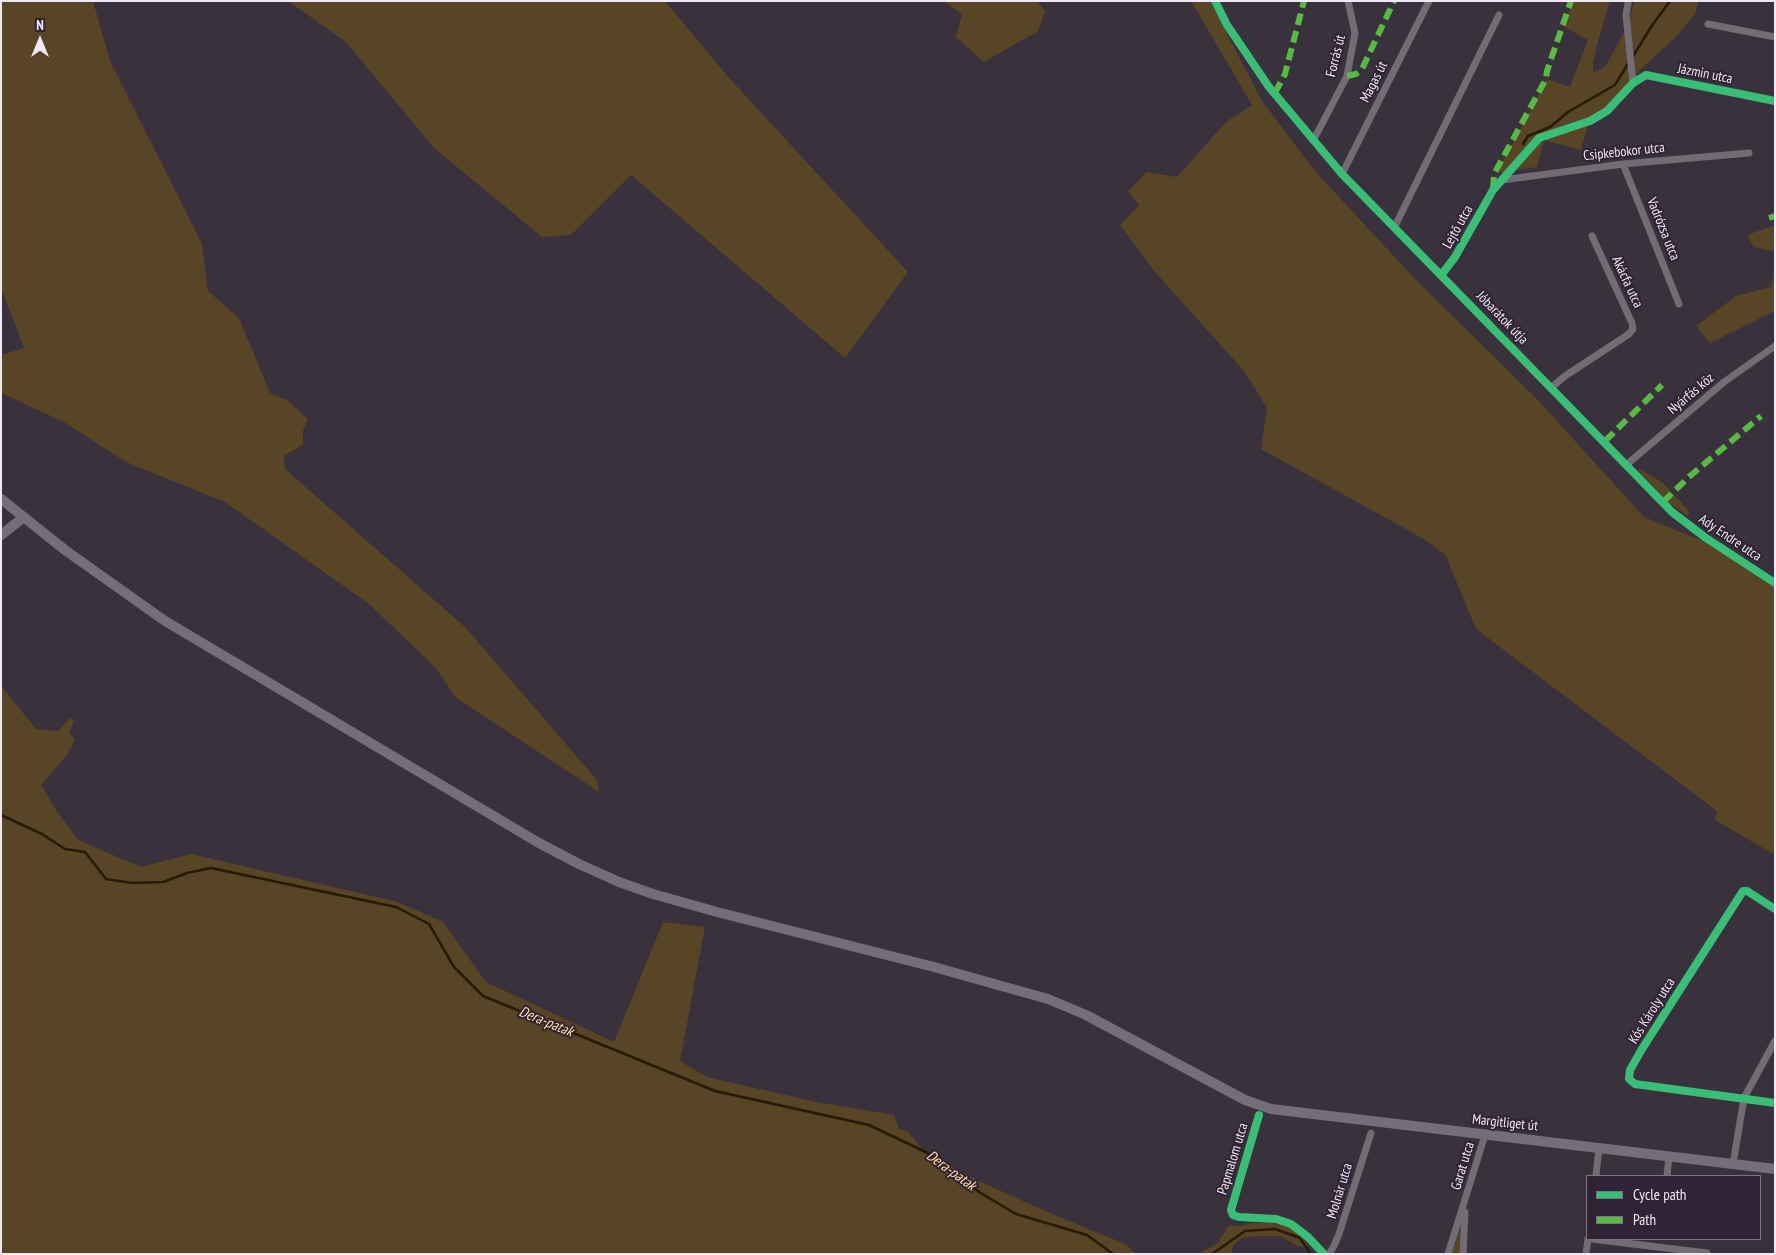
<!DOCTYPE html>
<meta charset="utf-8">
<style>
body{margin:0}
#map{position:relative;width:1776px;height:1255px;overflow:hidden;background:#39313c;font-family:"PT Sans Narrow",sans-serif}
canvas{display:block}
.frame{position:absolute;inset:0;border:2px solid #f1e8f5;pointer-events:none}
.legend{position:absolute;left:1586px;top:1175px;width:175px;height:65px;box-sizing:border-box;background:#312336;border:1px solid #7e7282;margin:0;padding:6px 9px;list-style:none;font-size:15px;color:#f1e8f5}
.legend li{display:flex;align-items:center;gap:10px;height:25px}
.legend b{width:25px;border:1px solid #7e7282}
.north{position:absolute;left:15px;top:15px;width:50px;height:50px;-webkit-text-stroke:4px #312336;paint-order:stroke;rotate:0deg;font-size:14px;font-weight:700;line-height:20px;text-align:center;color:#f1e8f5}
.north::after{content:'';display:block;margin:auto;width:18px;height:22px;background:#f1e8f5;clip-path:polygon(50% 0,100% 100%,50% 72%,0 100%)}
</style>
<div id="map">
<canvas width="1776" height="1255"></canvas>
<div class="frame"></div>
<ul class="legend">
<li><b style="height:6px;background:#3abd76"></b>Cycle path</li>
<li><b style="height:6px;background:#58b947"></b>Path</li>
</ul>
<div class="north">N</div>
</div>
<script>
const ctx = document.querySelector('canvas').getContext('2d');
ctx.lineJoin = 'round';
function paint(path, color) {
  ctx.fillStyle = color;
  ctx.fill(path, 'evenodd');
}
function shape(rows) {
  const path = new Path2D();
  for (const r of rows) {
    path.moveTo(r[0], r[1]);
    for (let i = 2; i < r.length; i += 2) path.lineTo(r[i], r[i + 1]);
  }
  return path;
}
function trace(path, color, width, dash) {
  ctx.strokeStyle = color;
  ctx.lineWidth = width;
  ctx.lineCap = dash ? 'butt' : 'round';
  ctx.setLineDash(dash || []);
  ctx.stroke(path);
}
function label(font, color, halo, rows, align = 'center') {
  ctx.font = font + ' "PT Sans Narrow",sans-serif';
  ctx.lineWidth = 4;
  ctx.setLineDash([]);
  ctx.textBaseline = 'middle';
  ctx.strokeStyle = halo;
  ctx.fillStyle = color;
  for (const [text, x, y, turn = 0] of rows) {
    ctx.save();
    ctx.translate(x, y);
    ctx.rotate((+turn || 0) * Math.PI / 180);
    ctx.textAlign = isNaN(turn) ? turn : align;
    if (halo) ctx.strokeText(text, 0, 0);
    ctx.fillText(text, 0, 0);
    ctx.restore();
  }
}
paint(shape([
 [1,1,93,1,110,61,202,244,208,291,239,318,270,393,287,400,308,419,303,431,303,445,284,456,285,469,465,627,597,780,599,792,455,697,436,668,369,604,225,502,126,462,64,422,1,393,1,355,24,348,1,288],
 [288,1,665,1,730,79,908,272,845,358,631,175,571,235,542,237,434,148,346,42],
 [943,1,1037,1,1045,11,1038,31,984,62,956,37,962,14],
 [1191,1,1210,1,1262,101,1315,171,1415,279,1537,399,1644,517,1718,547,1775,584,1775,855,1715,820,1717,811,1476,629,1445,554,1422,538,1261,449,1267,408,1244,371,1155,272,1120,225,1139,205,1128,191,1147,172,1177,177,1226,122,1252,105],
 [1574,1,1610,1,1596,48,1593,64,1593,73,1606,66,1624,32,1635,1,1699,1,1695,14,1676,37,1641,69,1613,107,1588,124,1581,150,1544,140,1537,167,1497,173,1547,79,1570,87,1588,40,1563,26],
 [1775,225,1775,252,1754,247,1747,235],
 [1775,264,1775,311,1710,343,1696,326,1736,296,1771,287],
 [1640,469,1663,483,1689,511,1688,516,1670,504,1638,470],
 [1,686,36,729,58,731,70,718,74,722,69,732,75,740,66,756,41,785,58,813,78,840,141,867,191,854,398,902,443,922,486,982,614,1042,663,922,705,927,680,1061,707,1077,816,1102,894,1115,899,1129,908,1131,925,1153,979,1181,1045,1211,1125,1244,1136,1254,1,1254],
 [1253,1223,1271,1223,1292,1227,1303,1238,1309,1247,1298,1246,1280,1236,1256,1236,1242,1238,1233,1245,1231,1254,1198,1254,1218,1243,1228,1226,1240,1226],
 [1461,1226,1460,1254,1452,1254]
]), '#574526');
trace(shape([
 [1632,58,1651,27,1670,1],
 [1523,144,1528,136,1550,127,1568,112,1615,85,1629,62],
 [1,815,42,834,65,849,85,852,106,879,132,883,163,882,187,873,211,868,396,907,429,924,454,967,483,996,715,1091,869,1125,932,1155,979,1192,1016,1214,1087,1235,1113,1254],
 [1212,1254,1245,1231,1275,1229,1300,1238,1311,1254]
]), '#281a05', 2.5);
trace(shape([
 [1215,1,1227,25,1269,87,1342,174,1672,512,1706,538,1775,583],
 [1628,3,1626,15,1633,83],
 [1708,24,1775,37],
 [1313,141,1347,76,1355,33,1348,1],
 [1623,164,1679,304],
 [1342,174,1429,1],
 [1502,180,1623,164,1749,153],
 [1395,226,1499,15],
 [1442,274,1455,257,1493,190,1539,138,1590,121,1607,111,1633,83,1646,75,1775,101],
 [1552,387,1565,376,1629,334,1633,329,1632,323,1592,236],
 [1626,465,1724,382,1775,346],
 [1775,909,1747,891,1743,891,1642,1049,1630,1070,1629,1079,1635,1084,1775,1103],
 [1259,1115,1231,1210,1233,1215,1239,1217,1276,1219,1291,1224,1308,1237,1324,1254],
 [1733,1164,1744,1098,1775,1041],
 [1596,1176,1599,1147],
 [1667,1176,1669,1156],
 [1592,1239,1707,1253],
 [1329,1254,1334,1246,1339,1234,1371,1133],
 [1448,1254,1485,1135],
 [1463,1254,1465,1212],
 [1586,1254,1588,1239]
]), '#726c74', 7);
trace(shape([
 [1,499,65,550,165,621,539,843,579,864,619,882,653,894,717,912,934,967,1048,999,1086,1015,1245,1100,1271,1109,1775,1169],
 [1,535,24,517]
]), '#756e78', 10);
trace(shape([
 [1347,76,1356,74,1362,69,1394,1],
 [1275,93,1285,74,1304,1],
 [1493,189,1494,174,1546,79,1547,71,1571,1],
 [1769,218,1775,216],
 [1605,441,1662,385],
 [1663,502,1690,476,1761,416]
]), '#58b947', 6, [12, 6]);
trace(shape([
 [1215,1,1227,25,1269,87,1342,174,1672,512,1706,538,1775,583],
 [1442,274,1455,257,1493,190,1539,138,1590,121,1607,111,1633,83,1646,75,1775,101],
 [1775,909,1747,891,1743,891,1642,1049,1630,1070,1629,1079,1635,1084,1775,1103],
 [1259,1115,1231,1210,1233,1215,1239,1217,1276,1219,1291,1224,1308,1237,1324,1254]
]), '#3abd76', 8);
label('14px', '#f1e8f5', '#312336', [
 ["Forrás út",1336,56,-76],
 ["Jázmin utca",1705,74,11],
 ["Magas út",1374,82,-63],
 ["Csipkebokor utca",1624,152,-6],
 ["Lejtő utca",1458,227,-61],
 ["Vadrózsa utca",1663,229,68],
 ["Akácfa utca",1627,282,65],
 ["Jóbarátok útja",1502,318,46],
 ["Nyárfás köz",1691,394,-40],
 ["Ady Endre utca",1730,538,34],
 ["Kós Károly utca",1652,1011,-58],
 ["Margitliget út",1505,1123,6],
 ["Papmalom utca",1233,1159,-73],
 ["Garat utca",1463,1166,-73],
 ["Molnár utca",1340,1191,-73]
]);
label('italic 15px', '#ffdb9d', '#312336', [
 ["Dera-patak",546,1022,22],
 ["Dera-patak",951,1171,36]
]);
</script>
